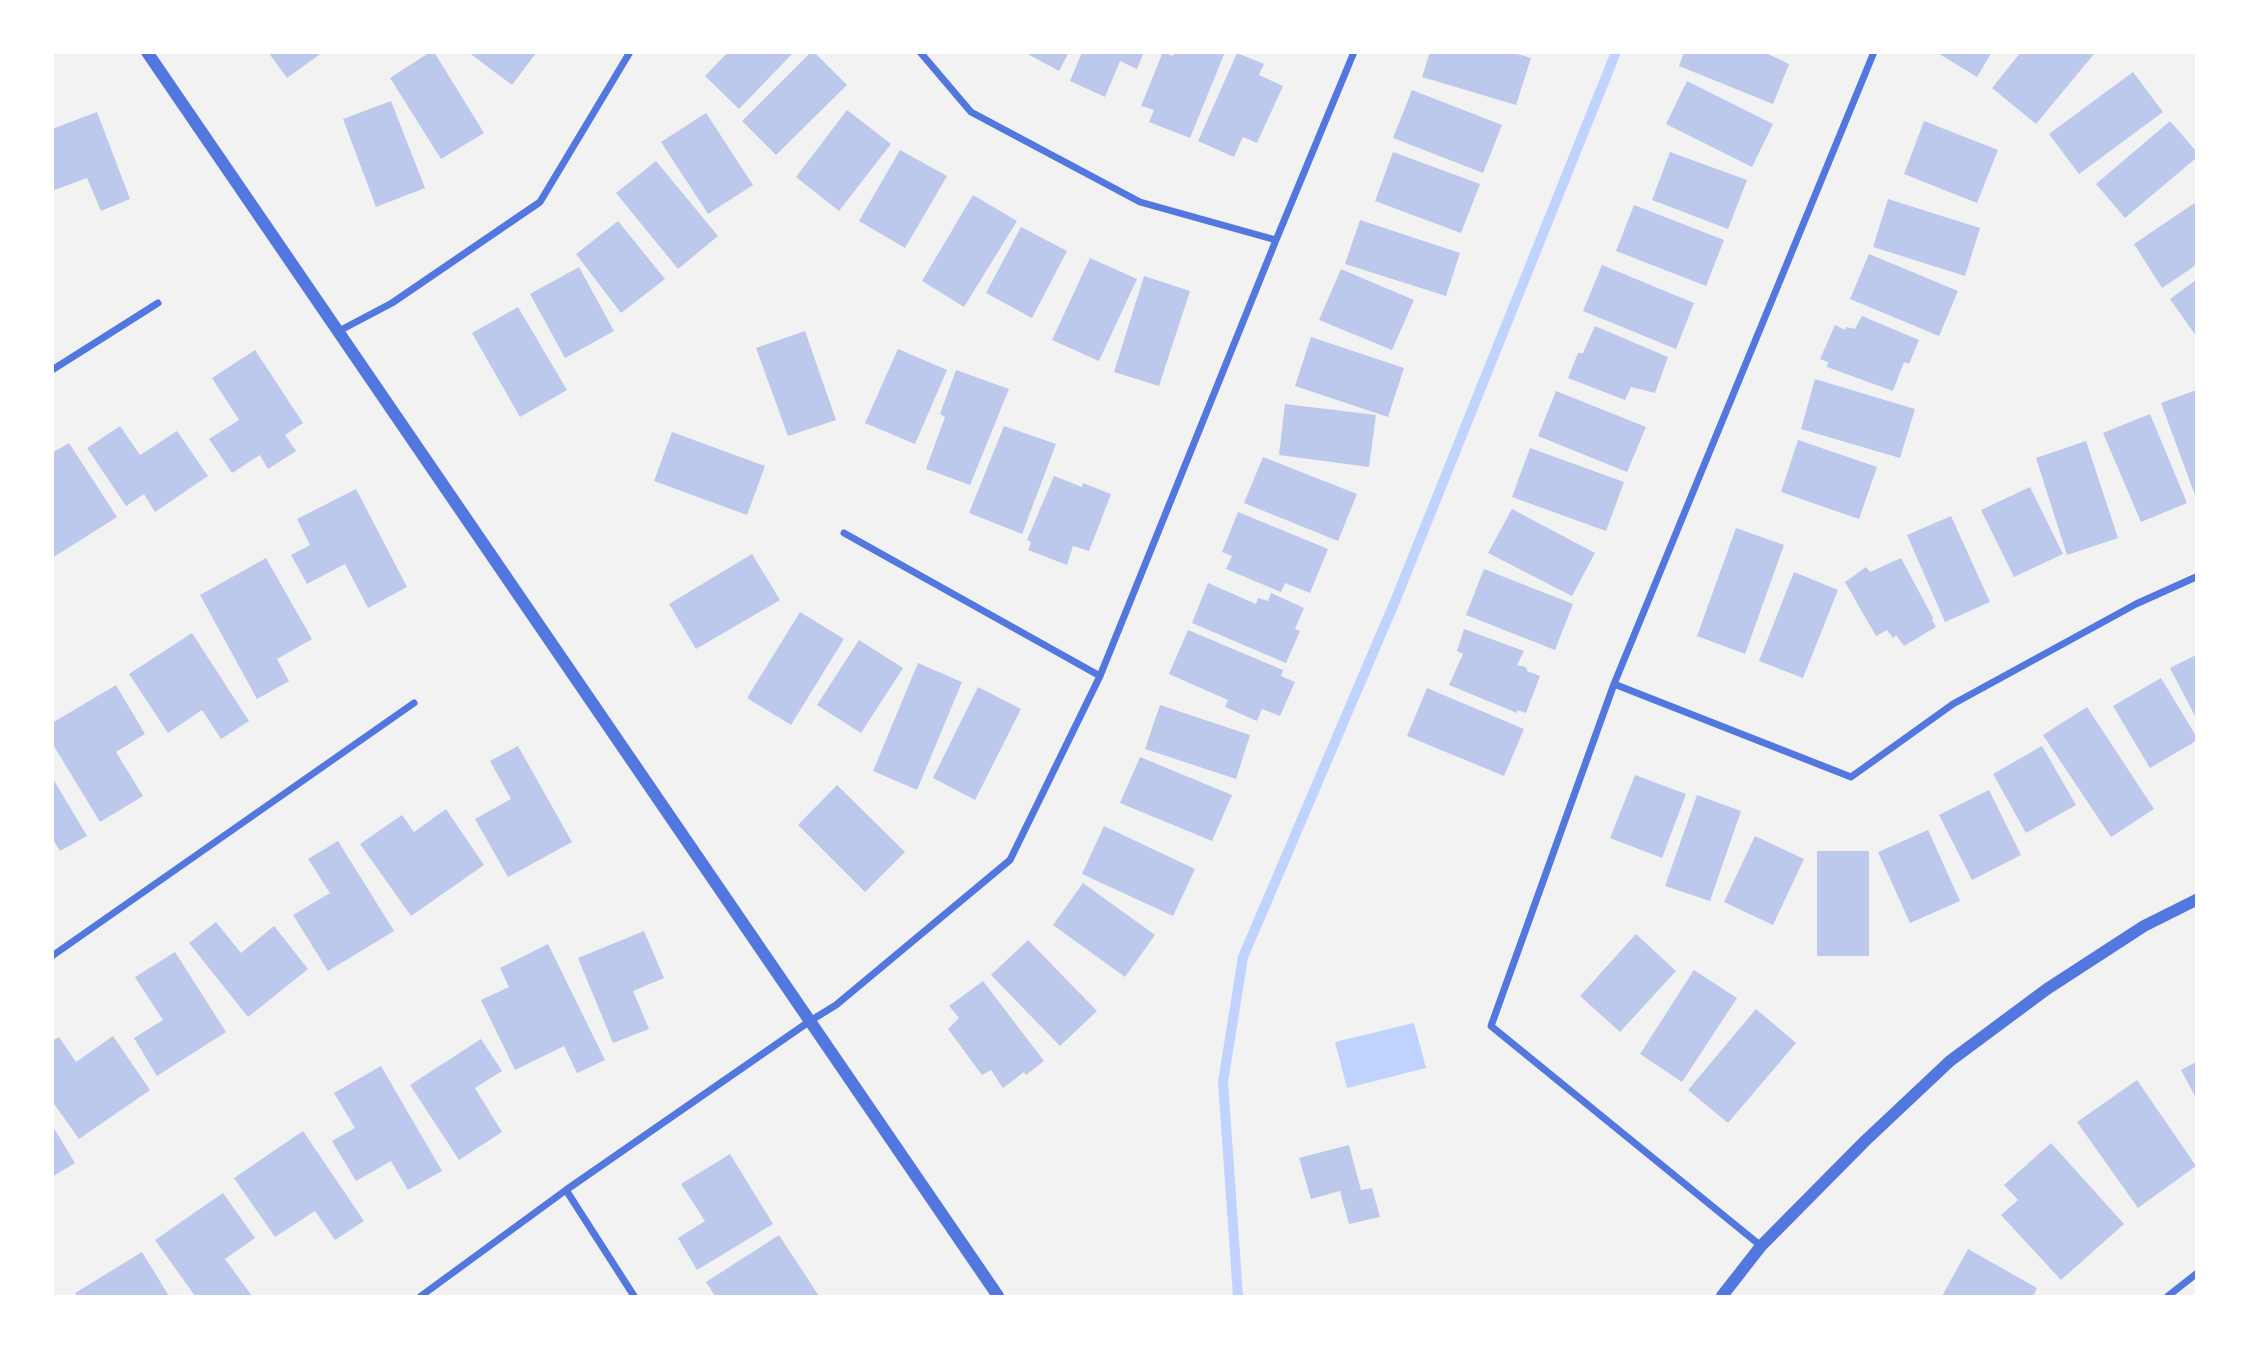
<!DOCTYPE html>
<style>
body{margin:0}
#map{position:relative;width:2249px;height:1349px;overflow:hidden;background:#f2f2f2;font-family:"Crimson Pro",serif}
canvas{display:block}
.frame{position:absolute;inset:0;border:54px solid #fff;pointer-events:none}
</style>
<div id="map">
<canvas width="2249" height="1349"></canvas>
<div class="frame"></div>
</div>
<script>
const ctx = document.querySelector('canvas').getContext('2d');
ctx.lineJoin = 'round';
function paint(path, color) {
  ctx.fillStyle = color;
  ctx.fill(path, 'evenodd');
}
function shape(rows) {
  const path = new Path2D();
  for (const r of rows) {
    path.moveTo(r[0], r[1]);
    for (let i = 2; i < r.length; i += 2) path.lineTo(r[i], r[i + 1]);
  }
  return path;
}
function trace(path, color, width, dash) {
  ctx.strokeStyle = color;
  ctx.lineWidth = width;
  ctx.lineCap = dash ? 'butt' : 'round';
  ctx.setLineDash(dash || []);
  ctx.stroke(path);
}
paint(shape([
 [1414,1023,1426,1068,1347,1088,1335,1042]
]), '#bfd3fe');
trace(shape([
 [1238,1296,1223,1082,1243,957,1396,599,1616,52]
]), '#bfd3fe', 10);
paint(shape([
 [268,52,323,52,287,78],
 [430,52,434,52,484,133,441,159,390,78],
 [468,52,537,52,512,85],
 [728,52,794,52,739,109,705,76],
 [811,52,814,52,847,85,776,155,742,121],
 [1024,52,1069,52,1059,71],
 [1082,52,1144,52,1137,69,1120,61,1105,97,1070,81],
 [1163,52,1173,56,1174,52,1225,52,1190,138,1149,122,1154,110,1141,106],
 [1430,52,1511,52,1531,58,1516,105,1422,77],
 [1684,52,1764,52,1789,64,1773,104,1679,66],
 [1936,52,1992,52,1977,77],
 [2021,52,2094,54,2036,124,1992,88],
 [1237,53,1264,64,1259,75,1283,86,1257,143,1243,137,1234,157,1198,141],
 [2133,72,2163,112,2079,174,2049,134],
 [1687,81,1773,124,1752,167,1666,124],
 [1412,90,1502,125,1483,173,1393,138],
 [391,101,425,188,376,207,343,119],
 [847,110,891,144,839,211,796,177],
 [97,112,130,199,101,211,87,178,52,191,52,129],
 [706,113,753,185,708,214,661,142],
 [1924,121,1998,150,1977,203,1904,174],
 [2170,121,2196,151,2196,158,2125,218,2096,184],
 [900,150,947,176,905,248,859,221],
 [1393,152,1480,184,1461,233,1375,201],
 [1670,152,1747,180,1728,229,1652,200],
 [656,161,718,236,678,269,616,193],
 [973,195,1017,221,964,307,922,281],
 [1888,199,1980,228,1965,276,1873,247],
 [2196,202,2196,265,2162,288,2134,244],
 [1634,205,1724,240,1706,286,1616,251],
 [1360,220,1460,253,1446,296,1345,264],
 [618,221,665,279,621,313,576,254],
 [1021,227,1067,251,1032,318,986,293],
 [1869,254,1958,291,1939,336,1850,299],
 [1090,258,1137,279,1099,361,1052,340],
 [1602,265,1694,303,1676,349,1583,311],
 [579,267,614,331,565,358,530,294],
 [1341,269,1414,300,1392,350,1319,320],
 [1144,276,1190,291,1159,386,1114,372],
 [2196,280,2196,336,2170,299],
 [518,307,567,390,520,417,472,333],
 [1862,316,1919,340,1909,364,1904,362,1893,391,1827,367,1828,362,1820,359,1835,325,1845,330,1846,327,1855,329],
 [1595,326,1668,357,1655,393,1631,387,1625,400,1568,378,1578,353,1583,353],
 [805,331,836,420,788,436,756,348],
 [1311,337,1404,368,1388,417,1295,386],
 [898,349,947,370,915,444,865,423],
 [255,350,303,423,285,435,296,451,268,469,260,455,232,473,209,439,239,420,212,378],
 [956,370,1009,389,970,485,926,469,945,417,940,414],
 [1815,379,1915,409,1900,458,1801,429],
 [2196,390,2196,498,2161,403],
 [1556,391,1646,427,1627,472,1538,436],
 [1285,404,1376,415,1369,467,1279,455],
 [2150,414,2187,503,2141,522,2103,433],
 [120,426,140,455,177,431,208,476,155,512,144,494,126,506,87,448],
 [1004,426,1056,444,1022,534,969,513],
 [672,432,765,466,747,515,654,481],
 [1798,440,1877,467,1859,519,1781,492],
 [2086,441,2118,538,2067,555,2036,458],
 [69,443,117,517,52,558,52,453],
 [1530,448,1624,482,1606,531,1512,497],
 [1263,457,1357,494,1338,541,1244,503],
 [1054,476,1082,487,1083,483,1111,494,1089,551,1073,546,1067,565,1028,550,1031,542,1027,540],
 [2030,487,2063,554,2014,577,1981,510],
 [356,489,407,587,368,608,345,564,307,584,291,555,310,545,297,519],
 [1512,509,1595,553,1572,596,1488,553],
 [1238,512,1328,549,1310,593,1285,583,1281,592,1226,569,1232,556,1222,552],
 [1951,516,1990,602,1945,622,1907,535],
 [1736,528,1784,545,1745,654,1697,636],
 [752,554,780,600,696,649,669,604],
 [266,558,312,639,277,659,289,681,257,699,200,595],
 [1901,558,1933,618,1932,620,1936,627,1904,646,1896,635,1893,638,1887,630,1876,636,1845,582,1866,567,1870,572],
 [1484,569,1573,604,1555,650,1466,615],
 [1794,572,1838,590,1803,678,1759,661],
 [1208,583,1256,604,1258,598,1268,601,1271,593,1304,608,1295,629,1300,631,1286,663,1192,623],
 [800,612,844,639,791,725,747,698],
 [1464,629,1524,651,1517,665,1526,667,1527,671,1540,676,1526,713,1517,710,1517,713,1449,685,1463,654,1457,651],
 [1188,630,1283,670,1281,676,1295,682,1280,716,1262,709,1257,721,1225,707,1228,700,1169,674],
 [192,633,249,721,221,739,202,710,168,733,129,674],
 [859,640,903,668,861,733,817,705],
 [2196,655,2196,718,2170,668],
 [918,663,962,682,917,790,873,771],
 [2161,678,2196,736,2196,741,2150,768,2113,706],
 [116,685,145,734,116,752,143,796,100,822,52,743,52,723],
 [978,687,1021,709,975,800,933,778],
 [1427,688,1524,729,1504,776,1407,736],
 [1160,705,1250,735,1236,779,1145,749],
 [2087,707,2154,809,2111,837,2043,735],
 [518,746,572,842,508,877,475,819,511,799,490,761],
 [2042,746,2076,805,2026,833,1993,774],
 [1140,757,1232,795,1212,841,1120,803],
 [1635,775,1686,794,1662,858,1610,838],
 [52,777,87,836,60,851,52,838],
 [837,785,905,852,865,892,798,825],
 [1989,790,2021,855,1972,880,1939,815],
 [1697,795,1741,811,1710,901,1665,886],
 [446,809,484,865,411,916,360,844,402,815,414,832],
 [1104,826,1195,869,1173,916,1082,874],
 [1928,830,1960,901,1910,923,1878,852],
 [1755,836,1804,859,1773,925,1724,902],
 [338,841,394,931,328,971,293,915,330,893,308,859],
 [1817,851,1869,851,1869,956,1817,956],
 [1083,883,1155,935,1125,977,1053,925],
 [216,922,241,953,274,926,308,969,248,1017,189,943],
 [644,931,664,978,633,991,649,1029,613,1043,578,958],
 [1636,934,1676,971,1620,1032,1580,996],
 [1028,940,1097,1011,1060,1046,991,975],
 [548,944,605,1060,577,1073,564,1046,515,1070,481,1000,509,987,500,968],
 [175,952,226,1032,157,1076,134,1038,163,1020,135,977],
 [1694,970,1737,998,1682,1082,1640,1054],
 [983,981,1044,1061,1026,1075,1024,1072,1003,1088,991,1070,982,1075,948,1029,959,1018,949,1006],
 [1756,1009,1796,1043,1728,1123,1688,1090],
 [113,1036,150,1090,79,1139,52,1101,52,1041,59,1037,76,1062],
 [481,1039,502,1071,475,1088,502,1132,459,1160,410,1085],
 [2196,1062,2196,1098,2181,1070],
 [381,1066,442,1171,408,1190,391,1161,356,1181,332,1141,355,1128,334,1093],
 [2137,1080,2196,1166,2138,1208,2077,1122],
 [52,1125,75,1163,52,1177],
 [303,1131,364,1221,335,1240,315,1211,275,1237,234,1178],
 [2051,1143,2124,1224,2061,1280,2001,1215,2018,1200,2004,1185],
 [1349,1145,1361,1190,1372,1188,1380,1217,1349,1224,1340,1191,1311,1199,1299,1158],
 [730,1154,773,1224,697,1270,678,1238,705,1221,681,1184],
 [223,1193,255,1238,225,1259,252,1296,195,1296,155,1240],
 [779,1235,819,1296,715,1296,706,1282],
 [1968,1249,2037,1288,2033,1296,1942,1296],
 [142,1252,169,1296,77,1296,75,1293]
]), '#bdc9ec');
trace(shape([
 [920,52,971,112,1140,202,1276,240],
 [339,331,392,303,540,202,630,52],
 [52,370,158,303],
 [844,533,1100,676],
 [1614,684,1851,777,1953,704,2136,604,2196,577],
 [52,956,414,703],
 [566,1190,634,1296],
 [1761,1246,1491,1026,1614,684,1874,52],
 [421,1296,566,1190,810,1021,836,1005,1010,860,1100,676,1276,240,1354,52],
 [2168,1296,2196,1274]
]), '#5277de', 7);
trace(shape([
 [147,52,998,1296],
 [1722,1296,1761,1246,1865,1141,1950,1061,2047,989,2144,926,2196,900]
]), '#5277de', 12);
</script>
